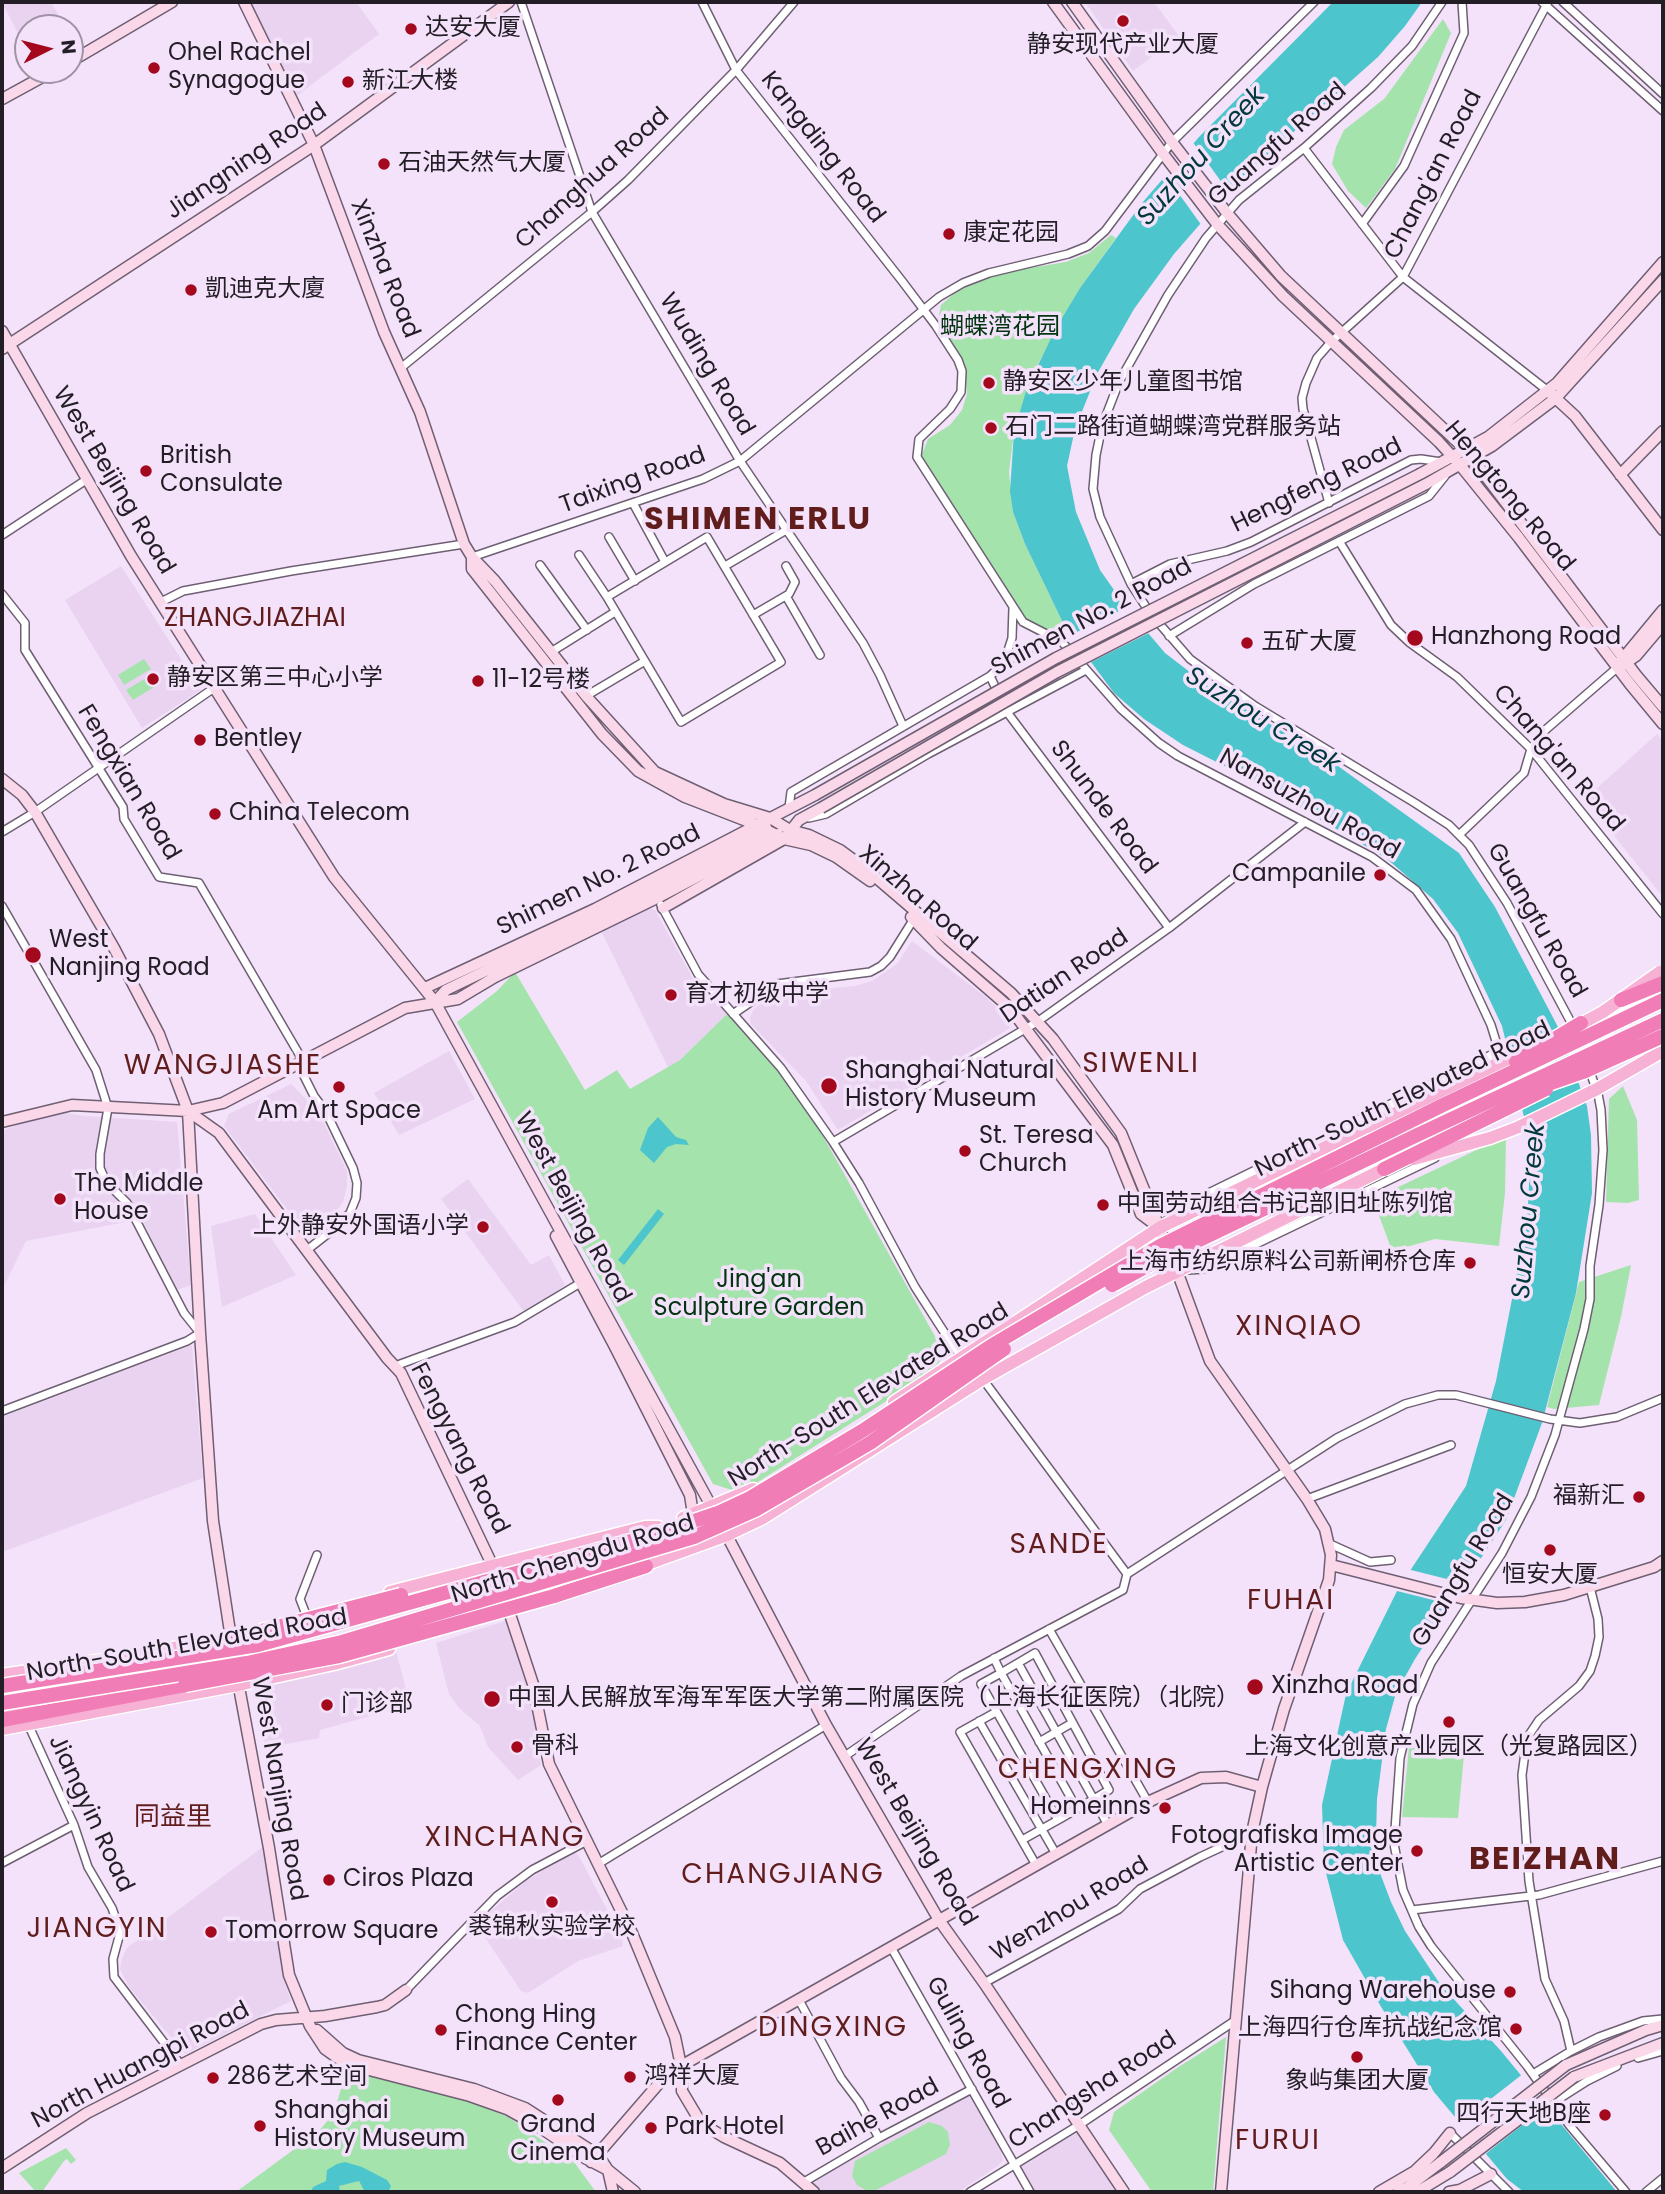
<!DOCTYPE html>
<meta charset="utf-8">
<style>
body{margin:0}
#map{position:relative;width:1665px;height:2194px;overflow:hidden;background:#f3e2fa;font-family:Poppins,sans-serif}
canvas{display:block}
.frame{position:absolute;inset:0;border:4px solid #231d26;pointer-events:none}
.north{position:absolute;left:14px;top:14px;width:70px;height:70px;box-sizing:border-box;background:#f3e2fa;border:2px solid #a093a5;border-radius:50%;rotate:84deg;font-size:19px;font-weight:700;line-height:28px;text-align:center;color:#231d26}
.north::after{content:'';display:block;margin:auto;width:24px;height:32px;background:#a3081d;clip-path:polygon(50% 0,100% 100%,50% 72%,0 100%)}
</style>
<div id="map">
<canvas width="1665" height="2194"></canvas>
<div class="frame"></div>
<div class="north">N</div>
</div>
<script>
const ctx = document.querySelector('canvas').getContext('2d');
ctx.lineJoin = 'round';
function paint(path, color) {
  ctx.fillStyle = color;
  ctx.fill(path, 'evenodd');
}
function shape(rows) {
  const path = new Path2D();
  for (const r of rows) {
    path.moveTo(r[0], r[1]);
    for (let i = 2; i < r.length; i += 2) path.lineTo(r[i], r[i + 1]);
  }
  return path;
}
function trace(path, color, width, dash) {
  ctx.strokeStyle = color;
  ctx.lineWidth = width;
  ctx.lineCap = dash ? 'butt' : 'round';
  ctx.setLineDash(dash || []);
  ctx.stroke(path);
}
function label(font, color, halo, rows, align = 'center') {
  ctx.font = font + ' Poppins,"Noto Sans SC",sans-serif';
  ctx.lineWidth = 7;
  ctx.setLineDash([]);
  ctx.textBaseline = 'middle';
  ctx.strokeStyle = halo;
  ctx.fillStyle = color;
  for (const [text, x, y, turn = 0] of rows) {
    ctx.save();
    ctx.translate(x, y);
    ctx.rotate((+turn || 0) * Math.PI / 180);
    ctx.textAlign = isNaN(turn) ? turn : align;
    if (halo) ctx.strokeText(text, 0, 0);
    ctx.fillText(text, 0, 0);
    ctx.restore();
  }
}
paint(shape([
 [2,2,51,2,66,28,28,28,28,53],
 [249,2,356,2,379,34,295,97],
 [1085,2,1154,2,1179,36,1133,71],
 [121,566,201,690,142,728,65,600],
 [1657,734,1663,742,1663,897,1585,799],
 [647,907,655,910,692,977,727,1014,680,1060,668,1067,601,931],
 [912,941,986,997,999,1010,1010,1028,838,1130,806,1081,751,1024,750,1017,754,1009,769,997,787,992,855,986,872,981,897,964],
 [449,1051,475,1099,399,1135,374,1093],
 [291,1084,318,1111,347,1171,347,1186,343,1202,334,1215,308,1237,224,1126,229,1114],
 [66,1113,85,1116,177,1122,191,1285,177,1290,142,1219,26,1241,2,1290,2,1131,25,1122],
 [468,1179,531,1265,549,1255,565,1285,525,1313,441,1199],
 [255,1214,296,1275,222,1307,211,1226],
 [192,1345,203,1478,2,1552,2,1417],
 [508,1620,532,1704,541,1765,518,1780,488,1747,480,1726,459,1708,449,1694,436,1643],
 [396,1651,410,1705,320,1730,319,1738,265,1748,258,1709,263,1696,275,1684],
 [264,1846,283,1976,291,2001,185,2054,129,1987,120,1969,122,1959,127,1948],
 [574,1852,579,1856,622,1938,623,1946,578,1961,528,1993,521,1991,476,1924,527,1880],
 [970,2094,1001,2151,1003,2160,998,2166,958,2192,821,2192,812,2182],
 [1076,2131,1119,2192,1033,2192,1015,2165]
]), '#e9d3f1');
paint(shape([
 [1443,19,1451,33,1395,169,1366,208,1348,191,1332,164,1336,147,1344,130,1384,99],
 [1111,235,1116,238,1080,288,1034,371,1014,432,1009,472,1013,512,1025,544,1065,627,1052,632,1038,628,1026,621,921,457,928,439,950,425,962,410,967,394,965,366,940,328,938,321,941,305,957,291,987,278,1018,270,1066,262,1089,253],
 [144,659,151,669,124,685,118,675],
 [153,674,159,684,133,700,126,690],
 [515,972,585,1090,617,1070,630,1089,680,1060,727,1014,783,1075,809,1111,937,1340,942,1357,934,1371,753,1485,732,1490,713,1484,457,1022,497,991],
 [1623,1086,1637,1120,1639,1200,1628,1203,1606,1202,1609,1099],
 [1506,1136,1505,1193,1499,1246,1435,1239,1392,1251,1373,1199],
 [1631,1265,1621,1317,1599,1405,1554,1409,1547,1407,1579,1282],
 [1409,1747,1464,1755,1458,1818,1402,1817],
 [1226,2037,1213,2192,1152,2192,1109,2130,1114,2112,1177,2068],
 [347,2068,468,2100,508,2117,574,2162,596,2192,236,2192,319,2131,334,2113],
 [929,2122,942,2126,948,2132,950,2145,946,2154,876,2190,867,2191,857,2185,852,2176,855,2161],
 [66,2148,76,2160,71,2164,67,2159,64,2161,42,2192,36,2192,19,2173]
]), '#a5e3ac');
paint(shape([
 [1333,2,1422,2,1405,26,1378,57,1235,184,1174,254,1134,309,1097,374,1075,429,1067,466,1076,512,1100,570,1126,607,1165,653,1212,689,1331,761,1459,853,1495,907,1559,1029,1587,1106,1591,1135,1592,1193,1576,1293,1542,1423,1506,1520,1415,1659,1396,1693,1386,1729,1377,1799,1376,1838,1380,1873,1391,1902,1405,1931,1440,1984,1501,2051,1617,2192,1524,2192,1507,2179,1434,2092,1380,2005,1343,1940,1324,1865,1322,1805,1346,1694,1398,1589,1466,1486,1496,1381,1527,1222,1530,1166,1526,1125,1502,1026,1458,933,1433,899,1386,858,1256,782,1183,745,1144,719,1114,693,1065,627,1025,544,1013,512,1010,491,1014,432,1027,388,1055,330,1080,288,1142,203,1199,137],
 [658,1117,676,1137,686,1140,689,1145,676,1144,667,1147,654,1163,640,1150,648,1128],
 [658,1209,664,1214,624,1265,618,1260],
 [345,2162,362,2167,387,2180,391,2186,388,2192,365,2192,359,2181,339,2186,340,2192,311,2192,313,2187,326,2181,327,2170,337,2164]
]), '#4dc5cd');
paint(shape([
 [1192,141,1230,194,1202,226,1164,173],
 [1129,606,1151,632,1087,664,1067,637],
 [1407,1569,1467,1584,1453,1605,1393,1590],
 [1524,2073,1549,2104,1483,2156,1456,2126]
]), '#f3e2fa');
const street = shape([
 [521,2,592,212,740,461,863,643,880,675,903,726],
 [702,2,736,70,902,281,936,326,958,360,962,371,961,392,950,409,919,439,917,457,1023,622,1062,642,1121,709,1159,743,1178,756,1372,857,1416,890,1451,939,1491,1025,1499,1051,1506,1093],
 [1442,2,1412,46,1371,88,1304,148,1239,200,1206,238,1168,295,1119,382,1102,426,1096,455,1093,489,1100,517,1131,584,1150,613,1190,659,1255,706,1415,803,1449,825,1469,845,1507,903,1574,1028],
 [1542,2,1663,111],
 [1563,2,1663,94],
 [1304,148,1403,277,1548,391],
 [1362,224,1404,166,1464,33,1462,2],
 [402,367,592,212,628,180,736,70,794,2],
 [633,503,665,562],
 [1329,503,1303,409,1302,398,1306,383,1317,358,1331,342,1403,277,1548,2],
 [2,535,86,480],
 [609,537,635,581],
 [707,537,781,662,681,722,607,597,707,537],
 [1339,541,1391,625,1410,643,1457,677,1531,749,1663,914],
 [579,555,607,597],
 [472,557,703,479,740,461,939,297,963,283,989,273,1068,254,1088,246,1105,231,1172,142,1314,2],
 [540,565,587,630],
 [725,566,788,529],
 [1131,584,1170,564,1227,551,1251,542,1411,460,1421,459,1441,462],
 [2,594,25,623,25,650,123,807,124,819,159,877,199,883,303,1061,302,1072,314,1096,326,1112,353,1168,357,1183,356,1198,350,1213,339,1225,307,1250],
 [786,596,820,655],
 [161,602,183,591,291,571,464,544],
 [753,615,789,594,795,582,786,566],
 [1169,636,1254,584,1429,496,1445,476],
 [551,652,615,612],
 [1004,663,1012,638,1013,608],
 [990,676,1007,712,1169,928],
 [586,696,645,661],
 [789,808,791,792,990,676,1004,663,1053,635],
 [809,818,826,814,928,754,1086,670],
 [2,832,35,812,214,688],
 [1460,834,1524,773,1531,749,1543,732,1618,667],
 [661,905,698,974,781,1068,833,1142,859,1183,915,1287,953,1346,964,1359],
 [2,906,96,1070,108,1108,100,1154,100,1168,106,1182,127,1203,184,1313,200,1333,187,1341,2,1411],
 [733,1014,777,984,870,972,881,966,890,957,915,917],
 [1606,1015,1663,990],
 [1589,1069,1598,1094,1601,1110,1603,1150,1599,1205,1590,1266,1590,1299,1584,1329,1555,1435,1531,1497,1502,1553,1431,1663,1413,1704,1400,1758,1394,1844,1403,1890,1419,1927,1431,1946,1527,2066,1570,2126,1626,2192],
 [833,1142,1037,1022,1169,928,1305,822],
 [1167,1220,1178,1208,1499,1051],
 [1188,1270,1204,1269,1435,1158],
 [395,1366,515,1322,582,1282],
 [982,1378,1127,1574],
 [1307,1499,1451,1445],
 [1330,1544,1370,1562,1391,1560],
 [307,1617,300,1599,317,1555],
 [1049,1629,1148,1802],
 [994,1658,1001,1673,1077,1809,1109,1790,1035,1653,1001,1673,981,1684,1058,1820,1077,1809],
 [1018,1663,1108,1825],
 [996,1712,960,1732,1036,1865],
 [979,1721,1056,1854],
 [28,1724,74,1825,88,1867,112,1908,119,1928,120,1933,113,1959,114,1977,181,2065],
 [1039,1742,1072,1723],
 [845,1756,961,1676,1123,1590,1127,1574,1337,1438,1405,1404,1438,1395,1456,1395,1550,1419,1580,1423,1617,1417,1663,1398],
 [1022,1840,1058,1820],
 [2,1863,74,1825],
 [598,1864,826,1725],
 [1412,1910,1539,1895,1663,1861],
 [892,1949,1030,2192],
 [984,1983,1119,1909,1140,1889,1200,1857,1252,1833],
 [406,1990,497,1896,532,1870,585,1842],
 [799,2000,841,2078,859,2102,879,2138],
 [1571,2051,1564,2021,1545,1979,1529,1881,1522,1775,1527,1738,1539,1720,1579,1686,1590,1671,1595,1656,1599,1637,1598,1619,1590,1587],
 [1638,2058,1663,2051],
 [1533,2074,1571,2051,1599,2037,1643,2021,1663,2019],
 [1554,2102,1587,2081,1617,2066],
 [1450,2133,1509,2192],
 [804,2182,879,2138,972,2089],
 [970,2192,1079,2125,1236,2020],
 [1646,2192,1663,2178]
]);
const secondary = shape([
 [244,2,314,145,384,332,420,412,464,544,472,557,495,581,586,696,655,772,724,804,770,818,790,830,809,835,840,850,866,869,1011,993,1053,1039,1121,1133,1177,1271,1210,1361,1307,1499,1325,1529,1331,1555,1329,1580,1284,1709,1262,1787,1252,1833,1221,2192],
 [1053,2,1164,155,1217,224,1283,296,1439,442,1460,465,1519,538,1630,684,1663,724],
 [1072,2,1172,142,1227,213,1281,276,1466,450,1636,675,1663,707],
 [70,62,172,2],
 [2,99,55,70],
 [2,331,131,556,334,877,435,1002,715,1513],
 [2,349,314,145,509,2],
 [1550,393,1575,416,1663,530],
 [1420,474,1488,437,1557,383,1663,262],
 [1620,475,1663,431],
 [1426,484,1492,446,1556,398,1663,280],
 [472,557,472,569,602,734,638,771,685,797,757,825,784,839,811,845,836,857,870,881],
 [1620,662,1663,610],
 [1623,665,1636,656,1663,624],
 [2,779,22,795,35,812,114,948,159,1034,188,1111,200,1333,213,1521,236,1671,269,1848,289,1975,310,2026,325,2049,346,2064,470,2096,507,2109,541,2128,585,2158,608,2170,635,2192],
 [663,908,784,839,799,820,821,808],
 [911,917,941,948,1010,1008,1113,1145,1141,1214,1157,1226],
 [425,988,595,909,815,795],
 [435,1002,446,990,653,890,764,830,766,827],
 [188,1111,219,1133,387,1358,401,1373,497,1575,533,1684,549,1764,632,1933,675,2037,681,2066,682,2091,701,2123,724,2137,780,2163,814,2192],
 [2,1122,72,1105,188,1111,223,1103,405,1008,458,999,495,977,657,898,778,834],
 [556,1236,615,1347,690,1495,693,1514],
 [723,1528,826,1725,939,1920,984,1983,1124,2192],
 [1331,1565,1461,1598,1497,1603,1525,1602,1564,1595,1654,1567,1663,1561],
 [317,2030,343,2053,358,2060,474,2089,525,2108,598,2155,608,2170,613,2192],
 [1566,2065,1646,2030,1663,2025],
 [1574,2077,1663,2043],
 [591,2162,661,2081,681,2066,1148,1802,1201,1778,1226,1777,1262,1787],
 [2,2168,87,2113,261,2024,276,2020,325,2016,377,2007,385,2005,406,1990],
 [1379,2192,1415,2171,1434,2153,1450,2133],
 [1398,2192,1408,2187,1441,2162],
 [1417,2192,1450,2172],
 [1449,2192,1460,2190,1491,2174]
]);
const primary = shape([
 [1649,1059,1663,1051],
 [894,1402,1159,1228,1367,1127],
 [683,1518,753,1489],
 [636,1568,727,1535,763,1518,983,1379,1146,1287,1384,1169],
 [390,1592,645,1527,658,1527],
 [2,1675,144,1654,210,1640],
 [2,1710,32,1705],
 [2,1729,238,1685,334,1664,389,1649]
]);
const highway = shape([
 [554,1596,646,1566],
 [2,1720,185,1685]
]);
trace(street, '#6e5f73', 10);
trace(secondary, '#6e5f73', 13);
trace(primary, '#fff', 15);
trace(highway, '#fff', 17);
trace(street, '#fff', 7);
trace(secondary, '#fbd8e9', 10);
trace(primary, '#f7b1d4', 12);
trace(highway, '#f17db7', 14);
const secondaryBridge = shape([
 [815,795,1056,658,1420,474],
 [821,808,1057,672,1426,484],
 [1441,2162,1566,2065],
 [1450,2172,1574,2077]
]);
const primaryBridge = shape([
 [1575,1027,1603,1012,1660,972],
 [1367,1127,1524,1051],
 [1414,1159,1490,1138,1519,1127,1597,1089,1649,1059]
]);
const highwayBridge = shape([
 [1621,1000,1663,983],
 [1516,1062,1581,1023],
 [1537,1088,1583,1072,1663,1036],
 [1384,1169,1546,1089],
 [1112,1285,1156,1261,1413,1137,1663,1020],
 [203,1646,401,1595],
 [185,1685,339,1656,554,1596],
 [2,1686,258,1645,656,1534,720,1512,750,1498,862,1431,991,1346,1160,1246,1441,1106,1663,1000],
 [2,1703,247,1663,342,1642,694,1537,757,1509,870,1443,1004,1349]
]);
trace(secondaryBridge, '#6e5f73', 13, []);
trace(primaryBridge, '#fff', 15, []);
trace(highwayBridge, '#fff', 17, []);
trace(secondaryBridge, '#fbd8e9', 10);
trace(primaryBridge, '#f7b1d4', 12);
trace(highwayBridge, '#f17db7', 14);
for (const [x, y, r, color] of [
 [1123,21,7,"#a3081d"],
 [411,29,7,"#a3081d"],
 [154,68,7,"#a3081d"],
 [348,82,7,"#a3081d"],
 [384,164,7,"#a3081d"],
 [949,234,7,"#a3081d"],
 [191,290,7,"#a3081d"],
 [989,383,7,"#a3081d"],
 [991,428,7,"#a3081d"],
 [146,471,7,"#a3081d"],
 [1415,638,9,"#a3081d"],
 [1247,643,7,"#a3081d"],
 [153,679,7,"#a3081d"],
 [478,681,7,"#a3081d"],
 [200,740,7,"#a3081d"],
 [215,814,7,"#a3081d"],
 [1380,875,7,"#a3081d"],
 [33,955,9,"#a3081d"],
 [671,995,7,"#a3081d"],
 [829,1086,9,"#a3081d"],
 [339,1087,7,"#a3081d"],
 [965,1151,7,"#a3081d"],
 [60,1199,7,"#a3081d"],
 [1103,1205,7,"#a3081d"],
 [483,1227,7,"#a3081d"],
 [1470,1263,7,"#a3081d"],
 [1639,1497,7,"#a3081d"],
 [1550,1550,7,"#a3081d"],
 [1255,1687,9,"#a3081d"],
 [492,1699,9,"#a3081d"],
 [327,1705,7,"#a3081d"],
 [1449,1722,7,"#a3081d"],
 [517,1747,7,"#a3081d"],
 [1165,1808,7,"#a3081d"],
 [1417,1851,7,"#a3081d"],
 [329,1880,7,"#a3081d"],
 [552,1902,7,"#a3081d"],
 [211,1932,7,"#a3081d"],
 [1510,1992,7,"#a3081d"],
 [1516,2029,7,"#a3081d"],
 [441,2030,7,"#a3081d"],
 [1357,2057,7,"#a3081d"],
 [630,2077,7,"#a3081d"],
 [213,2078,7,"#a3081d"],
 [558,2100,7,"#a3081d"],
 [1605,2115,7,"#a3081d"],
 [260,2126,7,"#a3081d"],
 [651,2128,7,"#a3081d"]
]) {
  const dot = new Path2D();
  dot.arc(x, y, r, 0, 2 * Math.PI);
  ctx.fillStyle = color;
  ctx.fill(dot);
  trace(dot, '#f3e2fa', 2.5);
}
label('24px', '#231d26', '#f3e2fa', [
 ["达安大厦",425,29],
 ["静安现代产业大厦",1123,46,"center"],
 ["Ohel Rachel",168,54],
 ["Synagogue",168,82],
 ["新江大楼",362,82],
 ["石油天然气大厦",398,164],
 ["康定花园",963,234],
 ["凱迪克大廈",205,290],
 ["静安区少年儿童图书馆",1003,383],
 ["石门二路街道蝴蝶湾党群服务站",1005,428],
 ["British",160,457],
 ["Consulate",160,485],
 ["Hanzhong Road",1431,638],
 ["五矿大厦",1261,643],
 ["静安区第三中心小学",167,679],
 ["11-12号楼",492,681],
 ["Bentley",214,740],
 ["China Telecom",229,814],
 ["Campanile",1366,875,"right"],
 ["West",49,941],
 ["Nanjing Road",49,969],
 ["育才初级中学",685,995],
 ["Shanghai Natural",845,1072],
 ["History Museum",845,1100],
 ["Am Art Space",339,1112,"center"],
 ["St. Teresa",979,1137],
 ["Church",979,1165],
 ["The Middle",74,1185],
 ["House",74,1213],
 ["中国劳动组合书记部旧址陈列馆",1117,1205],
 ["上外静安外国语小学",469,1227,"right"],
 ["上海市纺织原料公司新闸桥仓库",1456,1263,"right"],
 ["福新汇",1625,1497,"right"],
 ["恒安大厦",1550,1576,"center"],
 ["Xinzha Road",1271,1687],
 ["中国人民解放军海军军医大学第二附属医院（上海长征医院）（北院）",508,1699],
 ["门诊部",341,1705],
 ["骨科",531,1747],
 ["上海文化创意产业园区（光复路园区）",1449,1748,"center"],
 ["Homeinns",1151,1808,"right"],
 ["Fotografiska Image",1403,1837,"right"],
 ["Artistic Center",1403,1865,"right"],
 ["Ciros Plaza",343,1880],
 ["裘锦秋实验学校",552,1928,"center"],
 ["Tomorrow Square",225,1932],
 ["Sihang Warehouse",1496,1992,"right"],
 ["Chong Hing",455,2016],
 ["Finance Center",455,2044],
 ["上海四行仓库抗战纪念馆",1502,2029,"right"],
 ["鸿祥大厦",644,2077],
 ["286艺术空间",227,2078],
 ["象屿集团大厦",1357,2082,"center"],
 ["Shanghai",274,2112],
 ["History Museum",274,2140],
 ["四行天地B座",1591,2115,"right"],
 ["Grand",558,2126,"center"],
 ["Cinema",558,2154,"center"],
 ["Park Hotel",665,2128]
], 'left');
label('24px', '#231d26', '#f3e2fa', [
 ["Guangfu Road",1278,145,-41],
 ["Kangding Road",822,148,52],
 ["Jiangning Road",247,162,-34],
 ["Chang'an Road",1434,175,-63],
 ["Changhua Road",593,179,-42],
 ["Xinzha Road",384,269,68],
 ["Wuding Road",706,365,59],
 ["West Beijing Road",113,481,59],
 ["Taixing Road",633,481,-20],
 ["Hengfeng Road",1317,486,-26],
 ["Hengtong Road",1509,497,50],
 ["Shimen No. 2 Road",1092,618,-28],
 ["Chang'an Road",1558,759,49],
 ["Fengxian Road",128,783,59],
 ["Nansuzhou Road",1309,805,29],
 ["Shunde Road",1103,808,53],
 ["Shimen No. 2 Road",599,881,-26],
 ["Xinzha Road",917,899,41],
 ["Guangfu Road",1536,921,60],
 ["Datian Road",1065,977,-34],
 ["North-South Elevated Road",1403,1100,-26],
 ["West Beijing Road",572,1208,61],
 ["North-South Elevated Road",869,1396,-32],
 ["Fengyang Road",459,1449,63],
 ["North Chengdu Road",573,1560,-17],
 ["Guangfu Road",1464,1571,-59],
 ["North-South Elevated Road",187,1646,-10],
 ["West Nanjing Road",278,1789,80],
 ["Jiangyin Road",90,1814,65],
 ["West Beijing Road",915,1833,59],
 ["Wenzhou Road",1070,1910,-31],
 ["Guling Road",967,2043,61],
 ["North Huangpi Road",141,2066,-28],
 ["Changsha Road",1093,2091,-33],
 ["Baihe Road",878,2118,-29]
]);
label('24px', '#01340f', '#f3e2fa', [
 ["蝴蝶湾花园",1000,328],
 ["Jing'an",759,1281],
 ["Sculpture Garden",759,1309]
]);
label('italic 26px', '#00383b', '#f3e2fa', [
 ["Suzhou Creek",1202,157,-48],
 ["Suzhou Creek",1262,721,32],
 ["Suzhou Creek",1530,1211,-85]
]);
label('26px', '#611c1c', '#f3e2fa', [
 ["ZHANGJIAZHAI",255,619],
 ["同益里",173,1818]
]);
ctx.letterSpacing = '2px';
label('28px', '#611c1c', '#f3e2fa', [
 ["SIWENLI",1141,1065],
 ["WANGJIASHE",223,1067],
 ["XINQIAO",1299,1328],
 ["SANDE",1059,1546],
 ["FUHAI",1291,1602],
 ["CHENGXING",1088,1771],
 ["XINCHANG",505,1839],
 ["CHANGJIANG",783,1876],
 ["JIANGYIN",97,1930],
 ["DINGXING",833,2029],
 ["FURUI",1278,2142]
]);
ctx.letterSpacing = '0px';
ctx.letterSpacing = '2px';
label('bold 32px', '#611c1c', '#f3e2fa', [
 ["SHIMEN ERLU",758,521],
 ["BEIZHAN",1545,1861]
]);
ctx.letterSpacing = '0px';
</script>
